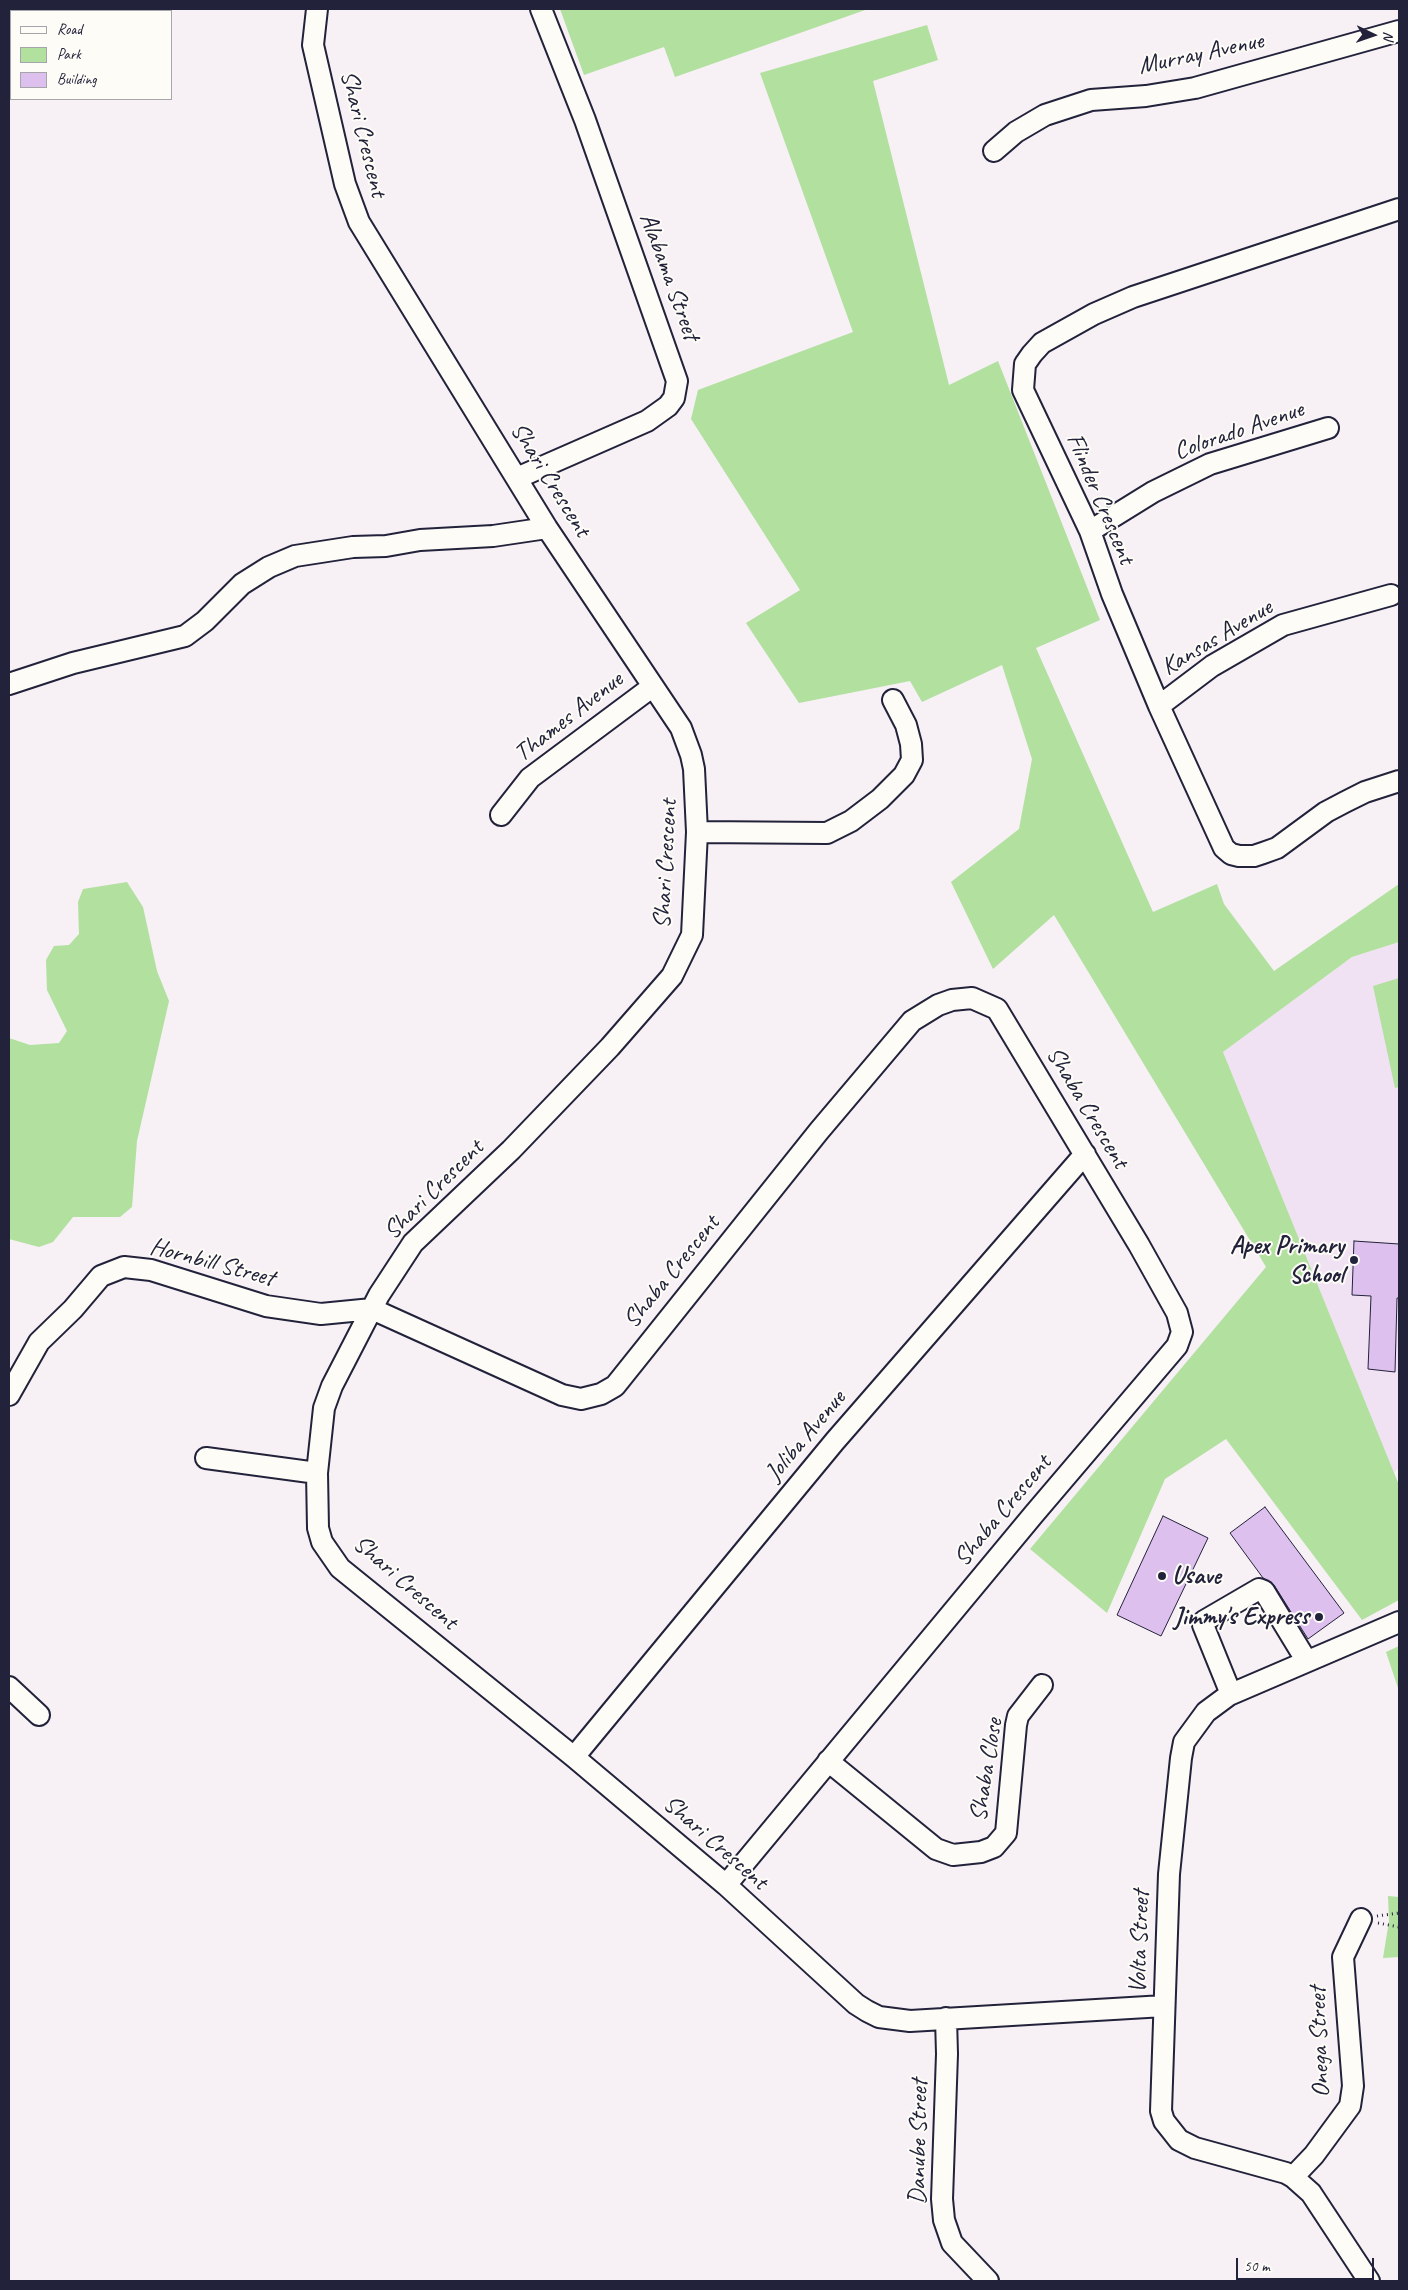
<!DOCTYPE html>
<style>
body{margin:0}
#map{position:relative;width:1408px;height:2290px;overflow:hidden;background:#f7f0f5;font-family:Caveat,sans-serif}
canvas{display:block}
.frame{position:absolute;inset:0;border:10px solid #22223b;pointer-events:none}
.legend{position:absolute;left:10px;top:10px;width:162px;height:90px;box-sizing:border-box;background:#fdfcf7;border:1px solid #a5a5ac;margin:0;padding:6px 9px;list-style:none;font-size:15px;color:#22223b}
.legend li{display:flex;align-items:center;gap:10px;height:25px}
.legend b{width:25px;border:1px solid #a5a5ac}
.north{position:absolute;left:1348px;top:10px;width:50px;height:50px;-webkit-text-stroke:4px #fdfcf7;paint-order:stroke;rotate:93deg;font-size:14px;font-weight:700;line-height:20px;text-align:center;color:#22223b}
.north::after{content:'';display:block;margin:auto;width:18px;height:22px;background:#22223b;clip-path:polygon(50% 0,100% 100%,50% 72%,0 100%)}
.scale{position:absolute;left:1236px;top:2258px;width:138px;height:22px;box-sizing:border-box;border:2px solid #22223b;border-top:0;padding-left:6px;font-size:15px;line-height:18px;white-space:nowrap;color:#22223b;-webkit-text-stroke:4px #fdfcf7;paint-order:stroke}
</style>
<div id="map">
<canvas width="1408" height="2290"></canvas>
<div class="frame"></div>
<ul class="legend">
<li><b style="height:6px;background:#fdfcf7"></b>Road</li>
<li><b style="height:14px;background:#b1e09f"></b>Park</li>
<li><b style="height:14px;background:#dec0ee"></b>Building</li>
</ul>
<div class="north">N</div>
<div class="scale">50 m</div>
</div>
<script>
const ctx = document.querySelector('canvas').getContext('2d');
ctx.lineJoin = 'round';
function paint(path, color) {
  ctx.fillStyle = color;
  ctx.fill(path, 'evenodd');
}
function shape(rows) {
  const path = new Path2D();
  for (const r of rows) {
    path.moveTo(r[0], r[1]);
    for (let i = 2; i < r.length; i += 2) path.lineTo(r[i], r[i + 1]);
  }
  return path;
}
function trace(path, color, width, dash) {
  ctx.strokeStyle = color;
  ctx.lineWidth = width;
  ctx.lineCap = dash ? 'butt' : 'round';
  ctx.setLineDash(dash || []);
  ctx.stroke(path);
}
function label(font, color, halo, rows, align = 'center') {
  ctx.font = font + ' Caveat,sans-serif';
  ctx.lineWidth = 4;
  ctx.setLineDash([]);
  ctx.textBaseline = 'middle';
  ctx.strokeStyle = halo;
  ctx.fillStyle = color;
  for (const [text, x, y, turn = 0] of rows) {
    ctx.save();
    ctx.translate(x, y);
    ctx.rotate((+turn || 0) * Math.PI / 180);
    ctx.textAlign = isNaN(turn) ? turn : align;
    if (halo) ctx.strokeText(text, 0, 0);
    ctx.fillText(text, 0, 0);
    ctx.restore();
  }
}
paint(shape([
 [1399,942,1399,1468,1394,1473,1223,1052,1352,957]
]), '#f0e2f3');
paint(shape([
 [560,9,868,9,675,77,664,47,584,75],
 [927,25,938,60,873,81,949,385,998,361,1100,620,1036,648,1153,912,1217,884,1224,904,1274,971,1399,884,1399,942,1352,957,1223,1052,1399,1485,1399,1600,1362,1620,1226,1439,1165,1479,1107,1613,1030,1549,1266,1267,1054,915,993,969,951,882,1019,829,1032,759,1002,665,922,702,910,681,799,703,746,623,800,590,691,419,698,390,853,332,760,73],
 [127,882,143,907,157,971,169,1001,137,1141,132,1207,120,1217,73,1217,53,1242,39,1247,9,1239,9,1038,30,1045,59,1043,67,1031,47,990,46,960,54,946,69,945,79,934,78,902,83,889],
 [1399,978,1399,1087,1395,1088,1373,986],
 [1399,1646,1399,1691,1386,1652],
 [1388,1896,1399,1897,1399,1957,1383,1958,1389,1921]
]), '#b1e09f');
const building = shape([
 [1354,1241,1399,1244,1399,1298,1397,1298,1395,1372,1368,1369,1371,1296,1352,1295,1354,1241],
 [1265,1507,1344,1613,1308,1639,1274,1585,1263,1578,1230,1533,1265,1507],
 [1163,1516,1208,1538,1161,1636,1117,1615,1163,1516]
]);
paint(building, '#dec0ee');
trace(building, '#22223b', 1);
const minor = shape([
 [317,9,313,45,345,184,359,222,547,528,681,728,691,755,694,769,697,832,692,935,672,976,610,1047,511,1150,413,1243,379,1295,332,1386,324,1408,317,1473,318,1528,322,1542,340,1568,574,1757,726,1885,856,2004,867,2011,879,2017,910,2021,1164,2006],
 [994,151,1016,132,1045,115,1091,100,1146,96,1195,88,1399,31],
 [1399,209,1133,297,1094,314,1042,343,1032,354,1025,364,1023,390,1090,531,1112,594,1159,706,1224,848,1231,854,1239,856,1254,856,1263,853,1277,848,1326,812,1345,802,1365,792,1399,781],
 [517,478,647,421,668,406,674,398,677,381,585,120,541,9],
 [1090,531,1153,492,1210,464,1328,428],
 [9,684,73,663,185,636,205,621,242,584,269,567,295,556,353,547,386,546,420,540,493,536,547,528],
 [1159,706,1212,666,1283,625,1391,595],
 [501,815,530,778,652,687],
 [697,832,827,833,851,821,880,799,904,775,912,760,911,744,906,725,893,700],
 [9,1395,39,1342,73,1309,101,1276,124,1267,151,1270,266,1306,321,1314,372,1309,562,1395,581,1399,601,1394,615,1386,819,1131,912,1021,938,1005,952,1000,972,998,997,1009,1139,1245,1177,1313,1182,1332,1177,1346,1034,1514,726,1885],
 [206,1458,317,1473],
 [9,1687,39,1715],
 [1231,1694,1203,1625,1204,1621,1259,1589,1264,1591,1306,1660],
 [574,1757,835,1441,1085,1154],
 [828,1761,936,1849,953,1855,981,1852,994,1847,1006,1833,1016,1725,1018,1716,1042,1685],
 [946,2018,947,2054,942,2199,944,2220,952,2243,988,2281],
 [1293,2177,1314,2155,1350,2106,1353,2086,1343,1957,1361,1919],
 [1369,2281,1311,2193,1293,2177,1286,2173,1195,2148,1179,2140,1164,2121,1161,2111,1169,1874,1181,1758,1184,1742,1206,1712,1229,1695,1399,1622]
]);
trace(minor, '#22223b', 24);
trace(shape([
 [1377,1916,1399,1913],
 [1378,1923,1399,1927]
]), '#22223b', 3, [1, 4]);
trace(minor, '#fdfcf7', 20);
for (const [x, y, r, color] of [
 [1354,1260,5,"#22223b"],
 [1162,1576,5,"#22223b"],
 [1319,1617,5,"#22223b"]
]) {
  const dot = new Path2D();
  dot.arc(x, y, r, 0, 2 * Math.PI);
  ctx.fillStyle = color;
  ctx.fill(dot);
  trace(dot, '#fdfcf7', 2);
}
label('25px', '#22223b', '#fdfcf7', [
 ["Murray Avenue",1201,54,-12],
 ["Shari Crescent",363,134,76],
 ["Alabama Street",669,277,70],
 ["Colorado Avenue",1239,431,-19],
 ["Shari Crescent",550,480,58],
 ["Flinder Crescent",1100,499,67],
 ["Kansas Avenue",1217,638,-31],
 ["Thames Avenue",569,717,-38],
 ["Shari Crescent",666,864,-87],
 ["Shaba Crescent",1087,1108,59],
 ["Shari Crescent",434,1190,-45],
 ["Hornbill Street",212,1263,15],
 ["Shaba Crescent",672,1272,-51],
 ["Joliba Avenue",806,1436,-50],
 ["Shaba Crescent",1003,1511,-50],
 ["Shari Crescent",405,1583,41],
 ["Shaba Close",987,1770,-81],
 ["Shari Crescent",715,1843,41],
 ["Volta Street",1140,1942,-88],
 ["Onega Street",1320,2042,-92],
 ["Danube Street",919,2142,-89]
]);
label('bold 25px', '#22223b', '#fdfcf7', [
 ["Apex Primary",1344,1246],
 ["School",1344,1275],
 ["Usave",1172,1576,"left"],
 ["Jimmy's Express",1309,1617]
], 'right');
</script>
